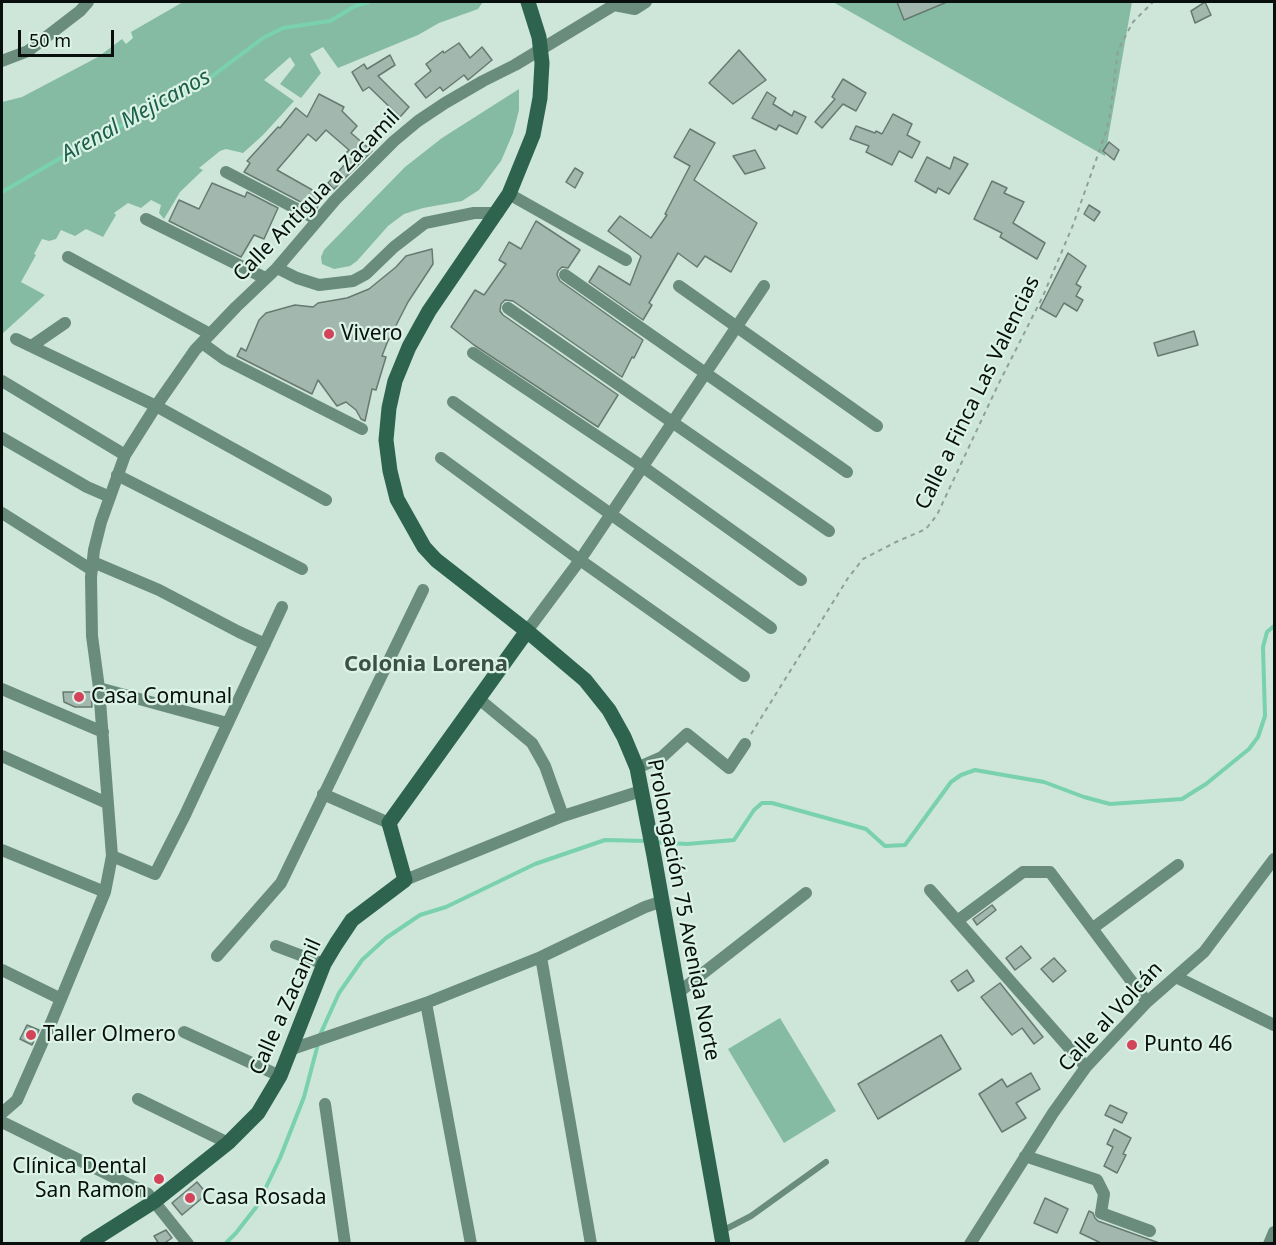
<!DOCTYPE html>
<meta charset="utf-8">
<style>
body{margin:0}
#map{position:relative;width:1276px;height:1245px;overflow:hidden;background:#cee5da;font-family:"Noto Sans",sans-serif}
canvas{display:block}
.frame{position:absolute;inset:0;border:3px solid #080f0c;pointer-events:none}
.scale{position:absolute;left:18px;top:30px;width:96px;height:27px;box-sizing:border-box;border:3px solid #080f0c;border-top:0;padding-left:8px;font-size:18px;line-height:21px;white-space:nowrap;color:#080f0c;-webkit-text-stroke:4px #dbf2e7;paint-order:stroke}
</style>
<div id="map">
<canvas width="1276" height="1245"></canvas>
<div class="frame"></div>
<div class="scale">50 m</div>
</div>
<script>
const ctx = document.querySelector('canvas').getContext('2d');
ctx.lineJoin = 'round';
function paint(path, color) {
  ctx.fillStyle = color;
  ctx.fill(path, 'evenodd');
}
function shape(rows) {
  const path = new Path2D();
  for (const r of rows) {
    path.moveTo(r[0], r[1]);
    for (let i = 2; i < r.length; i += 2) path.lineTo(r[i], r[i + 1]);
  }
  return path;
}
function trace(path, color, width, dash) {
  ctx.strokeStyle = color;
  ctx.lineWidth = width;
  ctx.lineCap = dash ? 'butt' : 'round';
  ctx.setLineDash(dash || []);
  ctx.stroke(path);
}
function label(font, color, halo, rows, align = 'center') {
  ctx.font = font + ' "Noto Sans",sans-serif';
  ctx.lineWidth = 4.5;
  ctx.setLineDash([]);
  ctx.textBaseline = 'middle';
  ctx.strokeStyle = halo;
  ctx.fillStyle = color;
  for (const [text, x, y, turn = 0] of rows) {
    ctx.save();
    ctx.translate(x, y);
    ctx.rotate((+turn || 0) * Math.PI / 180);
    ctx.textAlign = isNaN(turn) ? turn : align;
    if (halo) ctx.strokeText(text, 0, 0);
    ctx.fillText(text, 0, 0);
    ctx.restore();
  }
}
paint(shape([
 [183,2,483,2,478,9,439,23,418,35,338,68,323,47,310,54,321,73,301,98,280,84,295,65,290,57,264,80,294,101,263,135,243,153,226,149,220,151,199,168,203,170,180,192,164,219,159,213,161,205,151,200,141,208,128,203,114,213,116,215,103,237,86,229,75,236,61,230,56,239,49,241,42,239,34,254,36,255,21,282,45,295,2,334,2,102,22,97,98,57,122,39,126,44,133,38,131,32],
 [833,2,1132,2,1105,156],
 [519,89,519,110,513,133,501,161,479,190,462,201,423,208,404,214,388,226,357,261,350,266,334,269,322,264,321,257,324,250,405,167,442,138],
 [780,1018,836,1111,784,1143,728,1049]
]), '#85bba3');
trace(shape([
 [2,192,90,141,195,89,263,38,283,28,330,21,355,6,369,2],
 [654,842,687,844,734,840,754,810,762,803,772,803,866,829,885,846,905,845,951,782,961,775,975,770,1044,782,1084,797,1110,804,1182,799,1206,784,1249,749,1258,737,1265,716,1263,647,1267,632,1274,626],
 [319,1037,339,993,362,960,386,938,420,915,446,907,535,864,605,840,646,841],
 [225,1244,236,1233,257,1206,280,1158,304,1097,318,1044]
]), '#79d1ad', 4);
const building = shape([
 [897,2,947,2,904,20,897,2],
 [1205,2,1211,15,1195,23,1191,11,1205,2],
 [459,43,470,58,482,47,492,60,468,80,464,75,443,91,440,87,426,98,415,84,431,71,426,64,443,51,444,53,459,43],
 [739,50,766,80,733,104,709,83,739,50],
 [390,55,395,65,378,76,409,107,400,117,369,87,363,91,352,72,364,64,367,69,390,55],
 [843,79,866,93,856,111,843,104,822,128,815,122,835,99,832,97,843,79],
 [767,92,776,98,773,104,792,116,794,111,806,117,797,134,779,125,776,130,752,118,767,92],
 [319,94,344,107,342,111,357,126,351,133,372,151,334,189,328,183,348,161,343,156,349,150,326,130,316,141,308,134,277,170,323,196,316,210,244,172,250,163,247,161,278,127,280,128,296,108,307,117,319,94],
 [893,114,912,124,907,135,920,142,912,158,899,151,892,165,866,152,869,146,850,139,856,126,875,133,876,131,882,134,893,114],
 [690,129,715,143,694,180,757,223,731,272,705,256,697,267,678,253,649,303,652,305,643,320,589,282,599,266,630,285,641,256,608,231,620,216,651,238,667,215,665,214,690,166,674,157,690,129],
 [1109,142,1119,150,1114,160,1103,151,1109,142],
 [755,150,765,168,745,174,733,156,755,150],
 [927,157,950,169,954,157,968,164,949,194,938,188,936,193,915,181,927,157],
 [575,168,583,173,575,188,566,182,575,168],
 [992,181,1007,188,1004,193,1024,202,1013,223,1045,243,1037,259,1000,237,1002,233,974,219,992,181],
 [212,183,245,197,247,192,278,208,264,239,254,235,241,257,169,221,179,200,199,209,212,183],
 [1089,205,1100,212,1094,221,1084,214,1089,205],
 [536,221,580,250,568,268,562,267,558,271,557,275,560,281,643,340,634,358,632,357,622,377,513,301,505,300,501,304,500,311,503,315,618,395,598,427,474,345,451,327,475,290,484,295,506,264,499,260,509,242,521,249,536,221],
 [432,249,433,264,408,302,387,343,382,356,386,357,376,390,372,389,365,421,361,419,356,410,346,402,337,406,318,380,312,394,237,356,241,348,246,351,259,320,266,313,295,305,313,307,318,303,347,298,369,289,396,267,406,256,432,249],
 [1068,253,1086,266,1076,284,1081,287,1076,296,1083,300,1077,311,1064,303,1056,317,1040,308,1068,253],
 [1194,331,1198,345,1158,356,1154,343,1194,331],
 [63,692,91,692,92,707,75,707,64,702,63,692],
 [992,905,996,910,977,925,973,919,992,905],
 [1021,946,1031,958,1015,970,1006,958,1021,946],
 [1054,958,1066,971,1053,982,1041,969,1054,958],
 [967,970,974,981,958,991,951,981,967,970],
 [1000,983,1043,1037,1034,1044,1022,1028,1012,1035,981,997,1000,983],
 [27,1025,39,1030,32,1045,20,1039,27,1025],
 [941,1035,961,1069,878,1119,858,1084,941,1035],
 [1031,1073,1040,1089,1016,1103,1026,1118,1002,1132,979,1094,1002,1079,1007,1087,1031,1073],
 [1110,1105,1127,1113,1122,1123,1105,1115,1110,1105],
 [1114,1129,1131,1138,1123,1154,1126,1155,1117,1173,1104,1166,1113,1147,1107,1144,1114,1129],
 [197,1182,207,1194,182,1215,172,1203,197,1182],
 [1045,1198,1068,1209,1057,1233,1034,1223,1045,1198],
 [1089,1211,1093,1213,1095,1218,1098,1221,1162,1244,1103,1244,1080,1233,1089,1211],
 [166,1230,172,1238,163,1244,159,1244,154,1236,166,1230]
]);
paint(building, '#a2b8ae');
trace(building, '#667a71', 1.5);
trace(shape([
 [751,734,848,578,863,559,896,542,926,529,937,515,998,385,1043,296,1073,225,1107,129,1110,114,1118,50,1133,22,1153,2]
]), '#8fa098', 2, [4.5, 4.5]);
trace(shape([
 [722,1231,751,1216,826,1162]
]), '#6a8c7d', 6);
trace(shape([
 [614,5,635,9,646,2],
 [2,61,28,51,80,11,88,2],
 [226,172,318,220],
 [509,194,626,260],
 [146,219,265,278],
 [68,257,210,334],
 [277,268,297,278,319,285,353,281,366,274,394,247,425,223,474,213,498,213],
 [565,275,847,472],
 [679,286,877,426],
 [508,308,829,531],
 [16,339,156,406,326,500],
 [202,343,224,359,362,429],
 [33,345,65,323],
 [473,353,643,467,801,580],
 [2,381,125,455],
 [453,402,771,628],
 [2,438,87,487,110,497],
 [441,458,580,560,744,676],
 [117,475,302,569],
 [2,513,92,570],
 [93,562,159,590,239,632,265,644],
 [527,631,580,560,764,286],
 [99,688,227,723],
 [2,689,103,732],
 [479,699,532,743,545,766,563,816],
 [2,756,107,803],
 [637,768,662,757,687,734,729,768,745,744],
 [323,794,389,823],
 [2,850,105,892],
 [112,856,155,874,185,815,282,607],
 [405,880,563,816,641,791],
 [930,890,1086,1067],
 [957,921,1023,872,1050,872,1147,1002],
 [1093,928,1178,865],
 [276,946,324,964],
 [217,956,281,883,423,590],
 [541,957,591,1244],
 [2,970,61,999],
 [1176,977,1274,1025],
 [679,992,806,893],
 [426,1003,471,1244],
 [184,1032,280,1076],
 [292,1049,426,1003,541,957,645,907,663,901],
 [138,1099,228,1143],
 [325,1104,345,1244],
 [2,1113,17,1100,51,1023,105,892,112,856,99,688,92,636,91,577,94,550,101,522,125,455,156,406,195,350,236,307,277,268,335,200,394,141,418,121,445,103,483,81,515,65,614,5],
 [2,1122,148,1194,188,1244],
 [1025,1156,1097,1180,1104,1194,1101,1213,1150,1231],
 [970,1244,1053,1113,1086,1067,1147,1002,1204,952,1274,859],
 [1269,1244,1274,1232]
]), '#6a8c7d', 12);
trace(shape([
 [528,2,539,37,542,63,540,98,533,135,509,194,429,311,409,347,395,381,389,408,386,440,390,471,397,499,424,547,436,560,527,631,585,680,609,710,624,737,637,768,654,856,723,1244],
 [87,1244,155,1201,228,1143,258,1113,280,1076,324,964,336,944,352,920,405,880,389,823,527,631]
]), '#2e644f', 15);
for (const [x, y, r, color] of [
 [329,334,6,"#d34359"],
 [79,697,6,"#d34359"],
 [31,1035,6,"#d34359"],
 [1132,1045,6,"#d34359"],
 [159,1179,6,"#d34359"],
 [190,1198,6,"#d34359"]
]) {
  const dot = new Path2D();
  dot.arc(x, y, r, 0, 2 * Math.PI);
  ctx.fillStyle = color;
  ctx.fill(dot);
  trace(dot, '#dbf2e7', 2);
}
label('21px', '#080f0c', '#dbf2e7', [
 ["Calle Antigua a Zacamil",317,196,-46],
 ["Calle a Finca Las Valencias",978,393,-64],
 ["Prolongación 75 Avenida Norte",683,910,79],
 ["Calle a Zacamil",286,1007,-66],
 ["Calle al Volcán",1111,1017,-47]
]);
label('21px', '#080f0c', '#dbf2e7', [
 ["Vivero",341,334],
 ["Casa Comunal",91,697],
 ["Taller Olmero",43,1035],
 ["Punto 46",1144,1045],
 ["Clínica Dental",147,1167,"right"],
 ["San Ramon",147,1191,"right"],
 ["Casa Rosada",202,1198]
], 'left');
label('italic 22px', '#1c5f48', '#dbf2e7', [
 ["Arenal Mejicanos",136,116,-29]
]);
label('bold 22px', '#3c5047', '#dbf2e7', [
 ["Colonia Lorena",426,665]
]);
</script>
